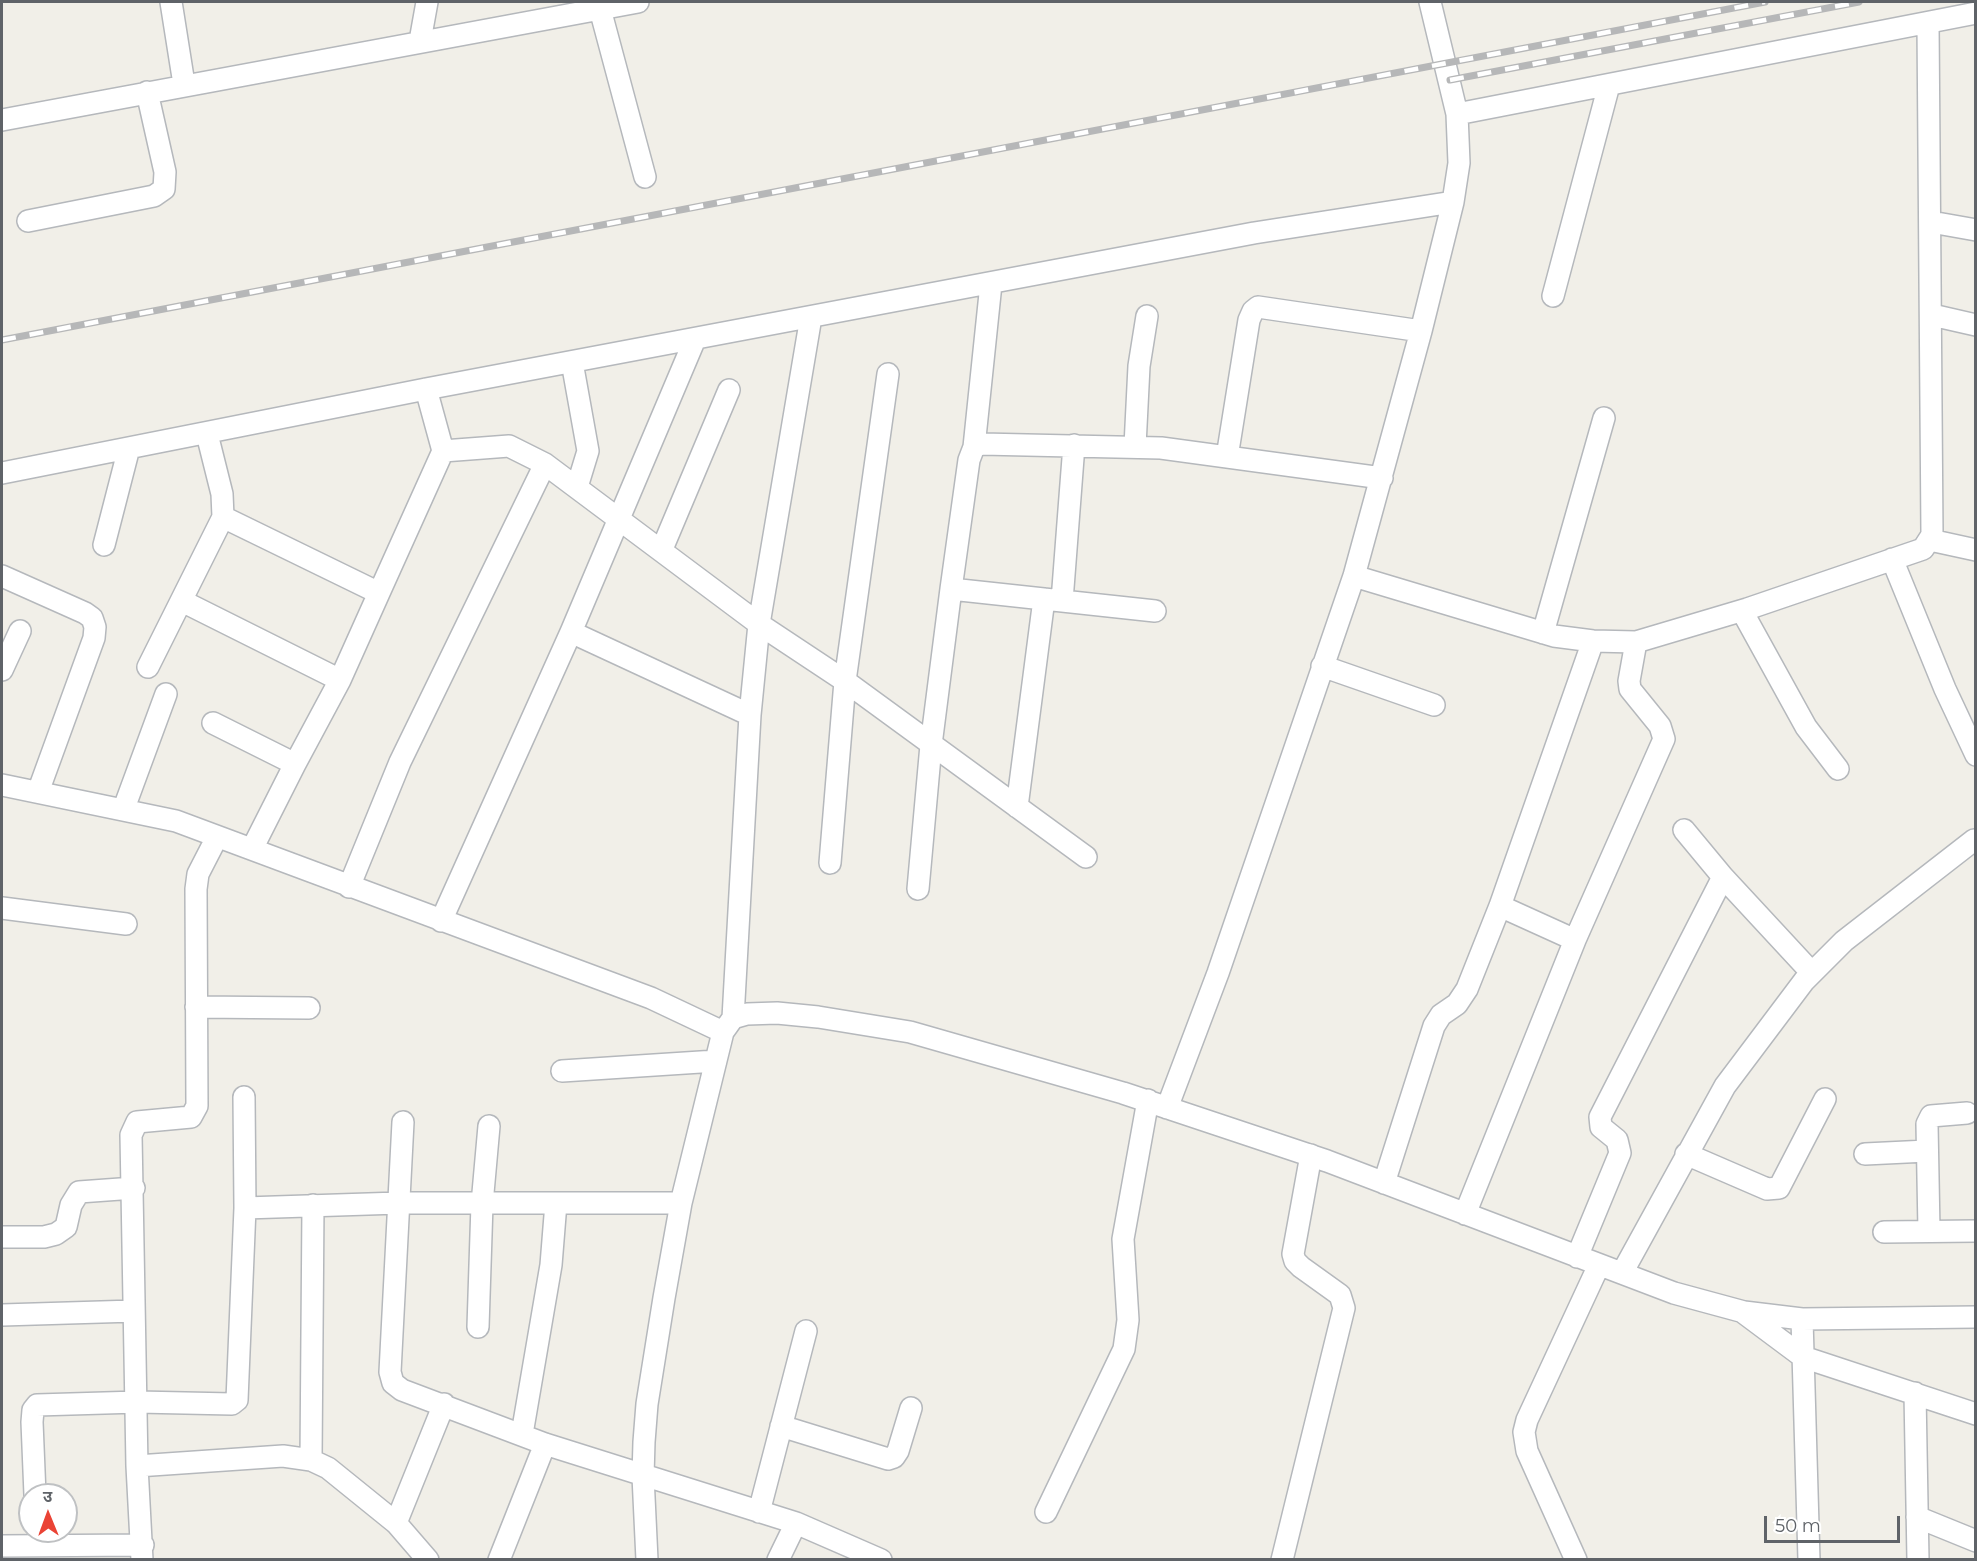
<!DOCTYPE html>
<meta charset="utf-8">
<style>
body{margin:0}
#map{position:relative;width:1977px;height:1561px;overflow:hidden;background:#f1efe8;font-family:Montserrat,"Noto Sans Devanagari",sans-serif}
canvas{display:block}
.frame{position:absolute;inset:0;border:3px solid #5f6368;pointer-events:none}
.north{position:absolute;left:18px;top:1483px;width:60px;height:60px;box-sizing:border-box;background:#fff;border:2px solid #bfc1c3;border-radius:50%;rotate:359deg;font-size:16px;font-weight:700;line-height:24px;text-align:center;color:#5f6368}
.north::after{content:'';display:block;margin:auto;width:21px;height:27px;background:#ea4335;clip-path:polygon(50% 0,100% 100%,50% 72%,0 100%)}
.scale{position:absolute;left:1764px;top:1516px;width:136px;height:27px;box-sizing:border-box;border:3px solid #5f6368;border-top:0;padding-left:8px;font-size:18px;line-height:21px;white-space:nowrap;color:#5f6368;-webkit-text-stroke:4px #fff;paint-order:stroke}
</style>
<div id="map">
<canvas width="1977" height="1561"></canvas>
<div class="frame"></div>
<div class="north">उ</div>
<div class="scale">50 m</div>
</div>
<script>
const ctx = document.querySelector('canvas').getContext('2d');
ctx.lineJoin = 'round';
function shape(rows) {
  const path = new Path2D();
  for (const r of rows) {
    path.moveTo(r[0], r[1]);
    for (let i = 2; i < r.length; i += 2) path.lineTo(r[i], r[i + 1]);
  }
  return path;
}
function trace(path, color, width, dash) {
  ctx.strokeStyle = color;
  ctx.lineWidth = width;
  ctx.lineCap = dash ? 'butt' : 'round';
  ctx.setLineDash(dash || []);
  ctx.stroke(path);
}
const minor = shape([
 [171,2,184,84],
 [600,9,645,177],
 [420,41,427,2],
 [1457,114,1976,13],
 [2,120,638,2],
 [28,221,154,196,164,189,165,172,147,92],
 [1931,222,1976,230],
 [1553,296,1609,85],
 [1932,315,1976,325],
 [572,362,588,451,577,487],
 [426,389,443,451,509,446,545,464,759,624,845,681,1086,857],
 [1135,446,1139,366,1147,316],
 [974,447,991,284],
 [1227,457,1249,320,1253,311,1258,307,1421,331],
 [2,473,426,389,1254,233,1453,202],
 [223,517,379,593,443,451],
 [1930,540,1976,550],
 [104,545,129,448],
 [662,549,729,390],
 [1892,559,1945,689,1976,755],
 [2,576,85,613,92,618,95,627,94,638,38,792],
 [1354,576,1554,636,1593,641,1636,642,1747,609,1923,549,1932,535,1928,23],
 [951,589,969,460,974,447,982,444,1161,448,1382,478],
 [182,601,340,680],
 [1062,601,1074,445],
 [1742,611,1806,727,1838,769],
 [571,632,750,715],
 [1543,633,1604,418],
 [1322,666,1434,705],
 [148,667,223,517,222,494,207,434],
 [2,670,20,631],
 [213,723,295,764,340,680,379,593],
 [2,785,176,821,651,998,723,1032],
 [1017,807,1044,599],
 [124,808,166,694],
 [1684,830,1723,877,1812,973],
 [252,849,295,764],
 [830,863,845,681,888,374],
 [349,887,400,762,545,464],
 [918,889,931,745,951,589,1155,611],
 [1500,906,1575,940],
 [2,908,126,924],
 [441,921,571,632,695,339],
 [196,1007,309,1008],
 [733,1018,750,715,759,624,811,317],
 [562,1071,716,1061],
 [244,1097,245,1208,399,1203,681,1203],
 [1167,1108,1218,973,1354,576,1421,331,1453,202,1459,163,1457,114,1430,2],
 [403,1122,390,1372,393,1383,402,1390,545,1444,796,1523,881,1560],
 [1686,1154,1767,1189,1779,1188,1825,1099],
 [1865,1154,1927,1151],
 [1384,1183,1434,1026,1441,1015,1457,1004,1467,989,1500,906,1593,641],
 [1465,1214,1575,940,1664,739,1660,726,1630,689,1629,681,1636,642],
 [1929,1231,1927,1124,1931,1116,1967,1113],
 [1884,1232,1976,1231],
 [2,1237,44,1237,56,1234,66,1227,71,1205,79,1192,134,1188],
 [1577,1257,1620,1153,1617,1140,1601,1127,1600,1117,1723,877],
 [1622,1273,1725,1086,1804,981,1844,941,1974,840],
 [1744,1313,1803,1357,1976,1414],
 [2,1315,134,1311],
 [1802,1319,1809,1560],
 [478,1327,482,1204,489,1126],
 [1915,1393,1918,1560],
 [781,1426,888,1459,894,1457,898,1451,911,1408],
 [522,1434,551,1265,556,1203],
 [311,1460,313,1205],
 [137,1466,131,1135,137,1122,191,1117,197,1106,196,889,198,874,217,837],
 [35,1495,32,1422,33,1410,37,1405,138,1402,232,1404,237,1400,245,1208],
 [759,1512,806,1331],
 [1046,1512,1124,1349,1128,1320,1123,1239,1148,1100],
 [1917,1517,1976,1541],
 [396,1523,444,1404],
 [2,1546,143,1545],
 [142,1560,137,1466,283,1456,311,1460,328,1468,396,1523,428,1560],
 [499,1560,545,1444],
 [647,1560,643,1476,644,1442,647,1404,664,1298,681,1203,723,1032,733,1018,747,1014,777,1013,818,1017,910,1032,1123,1093,1327,1161,1674,1293,1744,1312,1802,1319,1976,1317],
 [778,1560,796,1523],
 [1282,1560,1344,1308,1340,1295,1301,1267,1295,1261,1293,1254,1311,1155],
 [1576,1560,1527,1451,1524,1432,1527,1420,1599,1265]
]);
trace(minor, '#b5b8bc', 24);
trace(minor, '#fff', 21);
const rail = shape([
 [1450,80,1859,2],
 [2,340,1765,2]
]);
trace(rail, '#b6b7b8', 7);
trace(rail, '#fff', 4.5, [14]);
</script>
